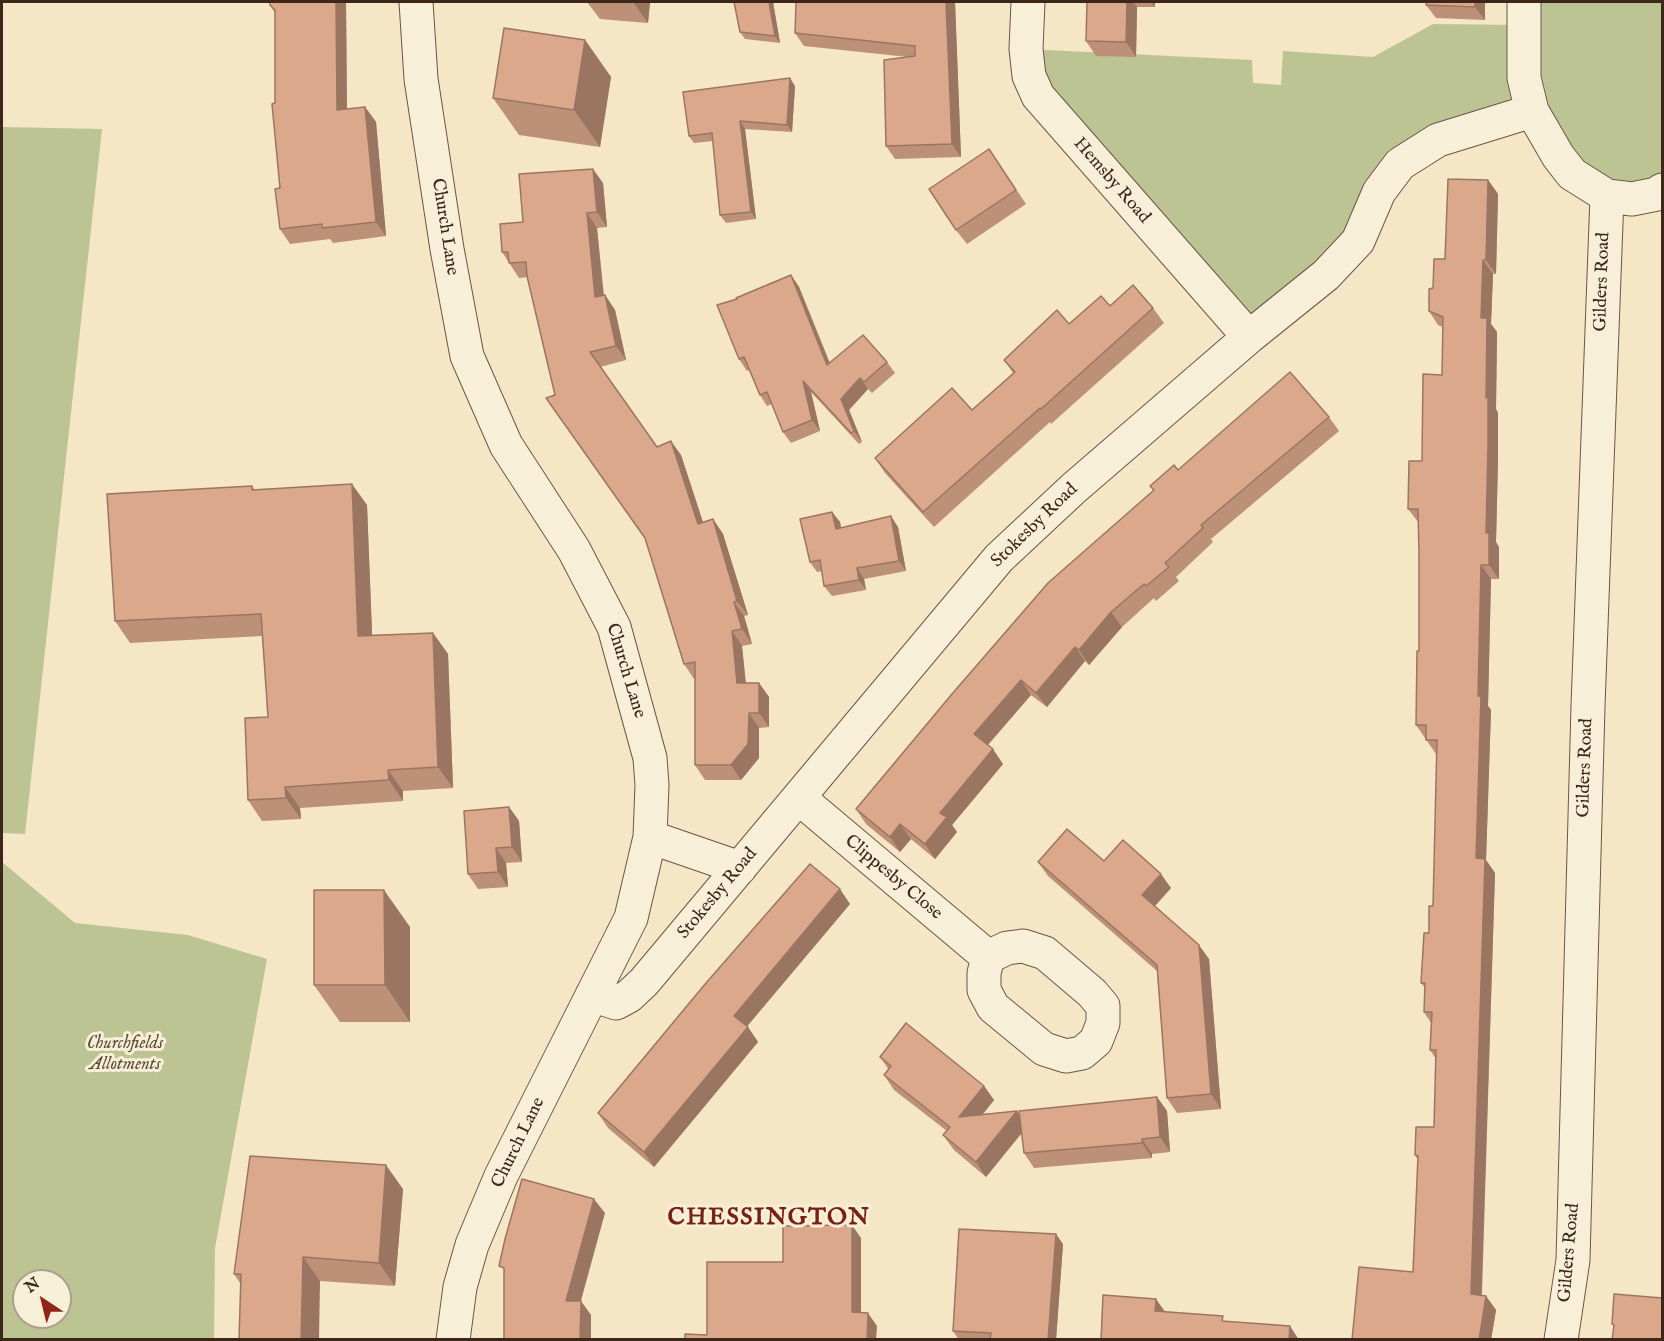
<!DOCTYPE html>
<style>
body{margin:0}
#map{position:relative;width:1664px;height:1341px;overflow:hidden;background:#f5e6c5;font-family:"IM FELL English",serif}
canvas{display:block}
.frame{position:absolute;inset:0;border:3px solid #3d261a;pointer-events:none}
.north{position:absolute;left:12px;top:1269px;width:60px;height:60px;box-sizing:border-box;background:#f8efd9;border:2px solid #ad9f8d;border-radius:50%;rotate:325deg;font-size:16px;font-weight:700;line-height:24px;text-align:center;color:#3d261a}
.north::after{content:'';display:block;margin:auto;width:21px;height:27px;background:#8f2418;clip-path:polygon(50% 0,100% 100%,50% 72%,0 100%)}
</style>
<div id="map">
<canvas width="1664" height="1341"></canvas>
<div class="frame"></div>
<div class="north">N</div>
</div>
<script>
const ctx = document.querySelector('canvas').getContext('2d');
ctx.lineJoin = 'round';
function paint(path, color) {
  ctx.fillStyle = color;
  ctx.fill(path, 'evenodd');
}
function shape(rows) {
  const path = new Path2D();
  for (const r of rows) {
    path.moveTo(r[0], r[1]);
    for (let i = 2; i < r.length; i += 2) path.lineTo(r[i], r[i + 1]);
  }
  return path;
}
function trace(path, color, width, dash) {
  ctx.strokeStyle = color;
  ctx.lineWidth = width;
  ctx.lineCap = dash ? 'butt' : 'round';
  ctx.setLineDash(dash || []);
  ctx.stroke(path);
}
function label(font, color, halo, rows, align = 'center') {
  ctx.font = font + ' "IM FELL English",serif';
  ctx.lineWidth = 6;
  ctx.setLineDash([]);
  ctx.textBaseline = 'middle';
  ctx.strokeStyle = halo;
  ctx.fillStyle = color;
  for (const [text, x, y, turn = 0] of rows) {
    ctx.save();
    ctx.translate(x, y);
    ctx.rotate((+turn || 0) * Math.PI / 180);
    ctx.textAlign = isNaN(turn) ? turn : align;
    if (halo) ctx.strokeText(text, 0, 0);
    ctx.fillText(text, 0, 0);
    ctx.restore();
  }
}
paint(shape([
 [1524,2,1662,2,1662,190,1607,196,1532,111,1438,140,1358,241,1249,337,1053,114,1026,49,1252,60,1253,83,1281,85,1283,51,1373,57,1433,24,1524,25],
 [2,127,102,129,25,834,2,833],
 [2,862,75,923,188,935,267,959,215,1248,214,1339,2,1339],
 [24,1281,60,1281,60,1317,24,1317]
]), '#bdc494');
const minor = shape([
 [416,2,421,79,447,249,467,356,506,445,574,550,614,627,650,758,652,785,650,837,631,918,501,1176,472,1245,460,1287,453,1340],
 [1028,2,1026,49,1029,76,1038,96,1249,337],
 [1524,2,1524,78,1532,111,1558,156,1572,174,1607,196,1632,199,1657,194,1662,190],
 [799,798,988,957],
 [650,837,740,868],
 [1023,946,1045,953,1092,993,1103,1006,1103,1023,1096,1041,1082,1053,1066,1056,1044,1049,993,1007,984,990,984,973,988,957,1007,948,1023,946],
 [592,995,616,1003,629,996,644,982,999,558,1074,488,1249,337,1326,275,1358,241,1379,192,1400,164,1438,140,1532,111],
 [1561,1340,1573,1260,1588,706,1607,196]
]);
trace(minor, '#6b5645', 35);
trace(minor, '#f8efd9', 33);
paint(shape([
 [270,2,346,2,347,109,365,107,376,122,386,236,333,243,330,239,290,244,280,229,275,13,270,5],
 [587,2,650,2,648,23,600,19],
 [734,2,773,2,780,43,745,39,740,32],
 [955,2,961,157,895,159,886,146,908,57,804,46,795,33],
 [1087,2,1155,2,1155,7,1137,7,1136,57,1096,56,1086,41],
 [1427,2,1485,2,1485,20,1436,18,1426,5],
 [585,40,611,77,600,147,519,135,493,98],
 [795,86,792,132,745,129,756,219,726,223,720,215,713,141,694,143,689,136],
 [989,149,1026,204,967,244,956,230],
 [1488,180,1498,194,1496,274,1493,274,1491,324,1497,332,1496,409,1498,413,1498,460,1496,542,1499,547,1499,579,1491,579,1488,706,1491,710,1486,860,1495,873,1482,1295,1486,1296,1496,1310,1491,1340,1352,1340,1413,1272,1418,1160,1415,1155,1434,1127,1436,1059,1430,1050,1431,1023,1424,1012,1425,988,1421,983,1433,906,1437,754,1436,754,1416,725,1419,651,1419,523,1408,509,1422,461,1442,375,1443,327,1438,325,1429,311,1433,288,1445,259],
 [603,183,607,227,597,228,604,295,605,295,615,310,626,360,600,367,657,447,681,455,703,522,713,519,723,534,748,615,744,616,752,644,742,646,746,683,759,683,769,697,769,727,759,728,759,758,741,780,705,780,695,765,695,678,694,679,684,664,645,538,555,395,528,277,519,278,502,252,523,222],
 [791,275,799,287,830,363,887,362,895,373,872,393,868,389,849,410,862,442,859,444,811,392,820,431,791,443,783,432,772,404,767,406,760,395,749,370,747,371,739,359,737,299],
 [1110,306,1153,308,1164,323,1051,424,1050,422,934,527,885,473,875,458,972,410,1013,373,1004,360,1069,324],
 [1329,417,1339,431,1211,539,1213,542,1176,577,1179,581,1156,601,1154,598,1122,627,1089,665,1085,661,1047,707,1031,695,988,745,1003,764,952,825,957,832,935,859,911,839,900,852,866,824,856,809,1178,470],
 [252,486,255,490,367,505,372,635,433,633,448,654,453,788,403,791,403,801,300,808,301,819,262,821,248,800,268,717,262,636,130,643,115,621],
 [832,512,840,522,841,528,898,527,906,571,864,579,866,590,832,596,824,586,822,571,817,572,810,562],
 [509,807,519,821,522,862,506,863,508,887,478,889,468,874],
 [1104,861,1171,888,1155,906,1209,959,1221,1109,1177,1113,1167,1098,1157,971,1048,876,1038,862],
 [850,904,747,1026,758,1042,654,1167,608,1128,598,1113],
 [410,927,410,1022,340,1022,314,985],
 [880,1057,984,1086,994,1100,983,1114,1017,1111,1020,1115,1157,1097,1167,1111,1170,1152,1152,1154,1152,1158,1034,1168,1024,1153,1022,1133,986,1177,954,1150,943,1135,947,1131,894,1090,884,1075,889,1070],
 [403,1189,395,1286,320,1281,240,1283,234,1274],
 [1063,1244,1056,1340,959,1340,953,1331]
]), '#bd9078');
paint(shape([
 [336,2,346,2,347,125,337,110],
 [633,2,650,2,648,23],
 [769,2,773,2,780,43,775,36],
 [946,2,955,2,961,157,952,144],
 [1127,2,1133,2,1137,7,1136,57,1126,42],
 [1151,2,1155,2,1155,7],
 [1475,2,1485,2,1485,20,1475,7],
 [585,40,611,77,600,147,574,110],
 [790,78,795,86,792,132,787,125],
 [365,107,376,122,386,236,376,222],
 [740,121,745,129,756,219,751,212],
 [593,169,603,183,607,227,597,212],
 [1488,180,1498,194,1496,274,1486,260],
 [587,213,597,228,605,312,595,297],
 [1483,260,1493,274,1491,324,1497,332,1496,409,1498,413,1498,460,1496,542,1499,547,1499,579,1489,565,1486,533,1481,318],
 [791,275,799,287,835,377,827,365],
 [605,295,615,310,626,360,616,346],
 [860,378,868,389,849,410,862,442,854,431,841,399],
 [803,381,811,392,820,431,812,420],
 [671,441,681,455,708,538,698,524],
 [352,484,367,505,373,657,358,636],
 [832,512,840,522,843,539,836,529],
 [891,516,898,527,906,571,899,561],
 [713,519,723,534,748,615,737,601],
 [1481,565,1491,579,1488,706,1491,710,1486,860,1495,873,1481,1308,1471,1294,1478,696],
 [857,568,864,579,866,590,859,580],
 [734,602,744,616,752,644,742,629],
 [1111,612,1122,627,1089,665,1079,650],
 [732,631,742,646,747,698,737,683],
 [433,633,448,654,453,788,438,767],
 [1075,647,1085,661,1047,707,1036,693],
 [1021,680,1031,695,985,748,974,734],
 [759,683,769,697,769,727,759,713],
 [749,713,759,728,759,758,741,780,731,765],
 [993,749,1003,764,952,825,957,832,935,859,925,844,940,813],
 [388,770,403,791,403,801,389,780],
 [285,787,300,808,301,819,286,798],
 [509,807,519,821,522,862,512,847],
 [900,824,911,839,900,852,890,837],
 [496,848,506,863,508,887,498,872],
 [1161,874,1171,888,1152,909,1142,895],
 [840,889,850,904,744,1030,734,1016],
 [384,890,410,927,410,1022,385,985],
 [1199,945,1209,959,1221,1109,1211,1094],
 [748,1027,758,1042,654,1167,644,1152],
 [984,1086,994,1100,969,1131,959,1117],
 [1157,1097,1167,1111,1170,1152,1160,1137],
 [1017,1111,1027,1126,986,1177,976,1162],
 [1142,1139,1152,1154,1152,1158,1142,1143],
 [386,1165,403,1189,395,1286,379,1263],
 [594,1199,605,1213,577,1315,566,1301],
 [852,1225,861,1238,861,1325,852,1312],
 [1056,1234,1063,1244,1056,1340,1048,1340],
 [303,1257,320,1281,319,1340,301,1340],
 [1486,1296,1496,1310,1491,1340,1479,1340],
 [1156,1299,1166,1313,1155,1311],
 [581,1301,591,1315,591,1340,580,1340],
 [868,1313,877,1326,876,1340,867,1340],
 [1290,1326,1299,1340,1289,1340]
]), '#9a7662');
const building = shape([
 [270,2,336,2,337,110,365,107,376,222,322,228,322,224,280,229,275,189,280,188,272,104,275,103,275,10,270,5,270,2],
 [734,2,769,2,775,36,740,32,734,2],
 [796,2,946,2,952,144,886,146,884,60,915,56,915,46,795,33,796,2],
 [1087,2,1127,2,1126,42,1086,41,1087,2],
 [1427,2,1475,2,1475,7,1426,5,1427,2],
 [504,28,585,40,574,110,493,98,504,28],
 [790,78,787,125,740,121,751,212,720,215,712,133,689,136,683,92,790,78],
 [989,149,1016,190,956,230,929,189,989,149],
 [593,169,597,212,587,213,595,297,605,295,616,346,590,352,657,447,671,441,698,524,713,519,737,601,734,602,742,629,732,631,737,683,759,683,759,713,749,713,748,744,731,765,695,765,695,662,684,664,645,538,546,398,555,395,527,276,526,262,509,263,508,252,502,252,500,224,523,222,519,174,593,169],
 [1448,179,1488,180,1486,260,1483,260,1481,318,1487,318,1486,398,1488,398,1488,445,1486,533,1489,533,1489,565,1481,565,1478,696,1481,696,1476,858,1485,859,1471,1294,1486,1296,1479,1340,1352,1340,1359,1267,1413,1272,1418,1156,1415,1155,1416,1127,1434,1127,1436,1050,1430,1050,1432,1012,1424,1012,1425,983,1421,983,1424,933,1429,933,1429,906,1433,906,1437,740,1426,740,1426,725,1416,725,1417,651,1419,651,1419,555,1418,509,1408,509,1409,461,1422,461,1423,374,1442,375,1443,317,1429,311,1429,289,1433,288,1434,259,1445,259,1448,179],
 [791,275,827,365,863,335,887,362,864,382,860,378,841,399,854,431,851,433,803,381,812,420,783,432,767,392,760,395,744,357,739,359,717,305,737,299,736,298,791,275],
 [1133,285,1153,308,1041,409,1040,408,923,512,875,458,952,388,972,410,1015,372,1004,360,1057,310,1069,324,1101,296,1110,306,1133,285],
 [1290,372,1329,417,1201,525,1203,528,1165,563,1169,567,1146,586,1144,584,1111,612,1079,650,1075,647,1036,693,1021,680,974,734,993,749,940,813,947,817,925,844,900,824,890,837,856,809,952,694,1048,583,1154,490,1150,486,1174,465,1178,470,1290,372],
 [352,484,358,636,433,633,438,767,388,770,389,780,285,787,286,798,248,800,245,718,268,717,261,614,115,621,107,494,252,486,252,490,352,484],
 [832,512,836,529,891,516,899,561,857,568,859,580,824,586,820,560,810,562,800,519,832,512],
 [509,807,512,847,496,848,498,872,468,874,464,811,509,807],
 [1067,829,1104,861,1123,840,1161,874,1142,895,1199,945,1211,1094,1167,1098,1157,965,1038,862,1067,829],
 [810,864,840,889,734,1016,748,1027,644,1152,598,1113,706,983,810,864],
 [314,890,384,890,385,985,314,985,314,890],
 [906,1023,984,1086,959,1117,1017,1111,976,1162,943,1135,950,1127,884,1075,891,1066,880,1057,906,1023],
 [1157,1097,1160,1137,1142,1139,1142,1143,1024,1153,1019,1111,1157,1097],
 [250,1156,386,1165,379,1263,303,1257,301,1340,239,1340,241,1274,234,1274,250,1156],
 [522,1179,594,1199,566,1301,581,1301,580,1340,504,1340,504,1268,499,1266,505,1239,522,1179],
 [852,1225,852,1312,868,1313,867,1340,685,1340,685,1334,707,1335,707,1262,783,1262,783,1226,852,1225],
 [959,1229,1056,1234,1048,1340,990,1340,991,1333,953,1331,959,1229],
 [1614,1294,1662,1298,1662,1340,1612,1340,1614,1325,1612,1324,1614,1294],
 [1103,1295,1156,1299,1155,1311,1223,1316,1222,1321,1290,1326,1289,1340,1101,1340,1103,1295]
]);
paint(building, '#dca88c');
trace(building, '#9a7662', 1.5);
label('18px', '#3d261a', '#f8efd9', [
 ["Hemsby Road",1111,181,49],
 ["Church Lane",444,227,81],
 ["Gilders Road",1603,282,-88],
 ["Stokesby Road",1035,526,-44],
 ["Church Lane",625,671,73],
 ["Gilders Road",1586,768,-88],
 ["Clippesby Close",893,878,40],
 ["Stokesby Road",718,894,-50],
 ["Church Lane",519,1143,-64],
 ["Gilders Road",1570,1253,-85]
]);
label('italic 18px', '#5d4e38', '#f8efd9', [
 ["Churchfields",125,1044],
 ["Allotments",125,1065]
]);
ctx.letterSpacing = '1.5px';
label('bold 24px', '#7a1f14', '#f8efd9', [
 ["CHESSINGTON",769,1219]
]);
ctx.letterSpacing = '0px';
</script>
